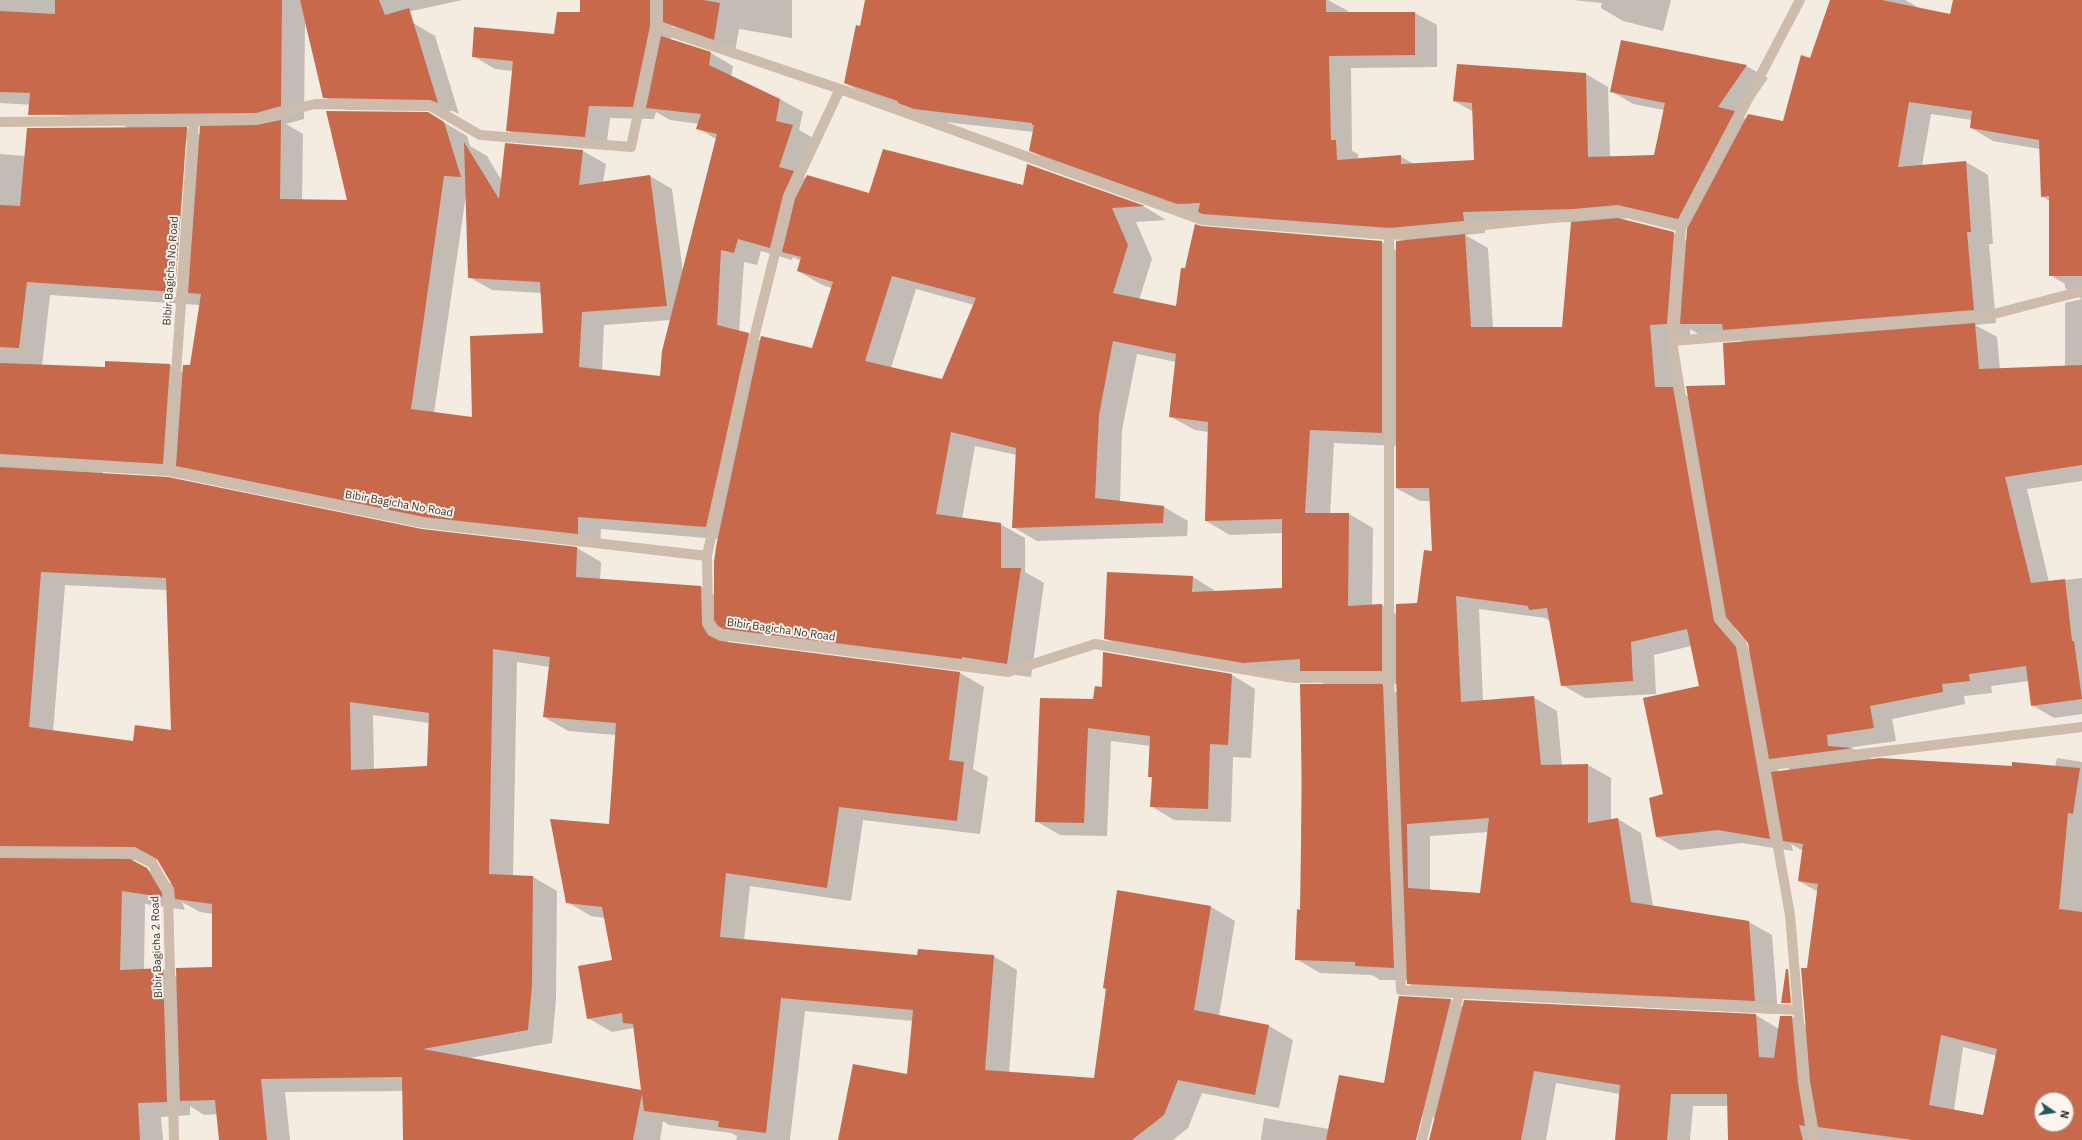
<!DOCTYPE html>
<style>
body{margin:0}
#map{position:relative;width:2082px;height:1140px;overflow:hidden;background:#f4ebe1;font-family:"IBM Plex Sans",sans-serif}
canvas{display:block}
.north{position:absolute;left:2034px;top:1092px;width:40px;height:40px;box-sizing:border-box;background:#fbf5ee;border:1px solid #aea6a0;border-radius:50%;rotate:103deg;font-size:11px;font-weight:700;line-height:16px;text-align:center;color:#3b302b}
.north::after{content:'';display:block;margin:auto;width:14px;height:18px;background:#1f5a5e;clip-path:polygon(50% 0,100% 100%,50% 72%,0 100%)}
</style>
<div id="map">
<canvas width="2082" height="1140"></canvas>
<div class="north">N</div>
</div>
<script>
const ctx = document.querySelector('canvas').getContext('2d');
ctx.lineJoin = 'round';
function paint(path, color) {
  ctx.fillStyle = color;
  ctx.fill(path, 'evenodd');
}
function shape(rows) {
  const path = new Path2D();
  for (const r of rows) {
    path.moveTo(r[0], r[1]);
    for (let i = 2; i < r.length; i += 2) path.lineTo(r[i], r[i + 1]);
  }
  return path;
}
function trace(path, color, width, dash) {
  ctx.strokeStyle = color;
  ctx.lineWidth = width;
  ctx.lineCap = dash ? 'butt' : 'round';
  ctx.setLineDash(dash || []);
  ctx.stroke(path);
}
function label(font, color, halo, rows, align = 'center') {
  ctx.font = font + ' "IBM Plex Sans",sans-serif';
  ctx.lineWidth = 4;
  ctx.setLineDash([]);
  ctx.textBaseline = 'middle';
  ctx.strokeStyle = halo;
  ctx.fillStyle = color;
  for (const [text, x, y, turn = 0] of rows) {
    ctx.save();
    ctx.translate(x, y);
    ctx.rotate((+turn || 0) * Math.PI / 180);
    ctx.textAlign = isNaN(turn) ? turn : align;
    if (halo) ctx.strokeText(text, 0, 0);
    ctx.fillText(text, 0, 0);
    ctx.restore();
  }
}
paint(shape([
 [0,0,462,0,376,19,413,23,435,36,459,114,453,111,346,110,324,97,305,23,304,119,286,124,303,134,302,201,348,201,428,113,467,136,470,146,487,156,502,181,583,151,606,164,603,182,650,176,672,189,683,272,716,139,697,128,699,124,670,120,656,112,654,119,610,118,606,149,529,143,507,130,513,71,495,69,473,56,555,36,581,13,581,0,792,0,792,38,739,29,735,51,686,34,672,26,671,40,711,53,733,66,731,77,775,98,780,99,803,112,799,130,815,139,802,177,870,194,1024,186,1028,165,1145,207,1166,220,1136,222,1152,259,1139,300,1177,307,1186,269,1201,227,1382,242,1396,250,1404,240,1226,226,1052,163,1030,150,1034,132,937,121,867,96,845,83,861,27,866,0,1328,0,1348,11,1348,13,1415,13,1437,25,1437,67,1351,68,1352,151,1358,154,1358,159,1400,156,1414,164,1475,161,1474,112,1454,101,1586,74,1608,87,1610,157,1655,156,1664,110,1633,104,1611,91,1746,66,1768,78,1742,116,1746,119,1784,122,1811,59,1831,0,1905,0,1919,8,1951,15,1954,0,2082,0,2082,299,2065,288,2065,284,2050,275,2050,201,2042,196,2040,149,1993,141,1971,128,1972,120,1931,114,1922,166,1966,162,1988,175,1993,244,1989,244,1996,323,1975,325,1997,337,2000,369,2065,366,2065,303,2082,299,2082,481,2027,489,2049,582,2082,578,2082,714,2054,718,2032,705,2029,681,1991,686,1992,693,1964,696,1965,704,1892,719,1896,741,1847,748,1854,749,1873,760,2013,767,2055,767,2057,758,2082,762,2082,1140,1729,1140,1728,1106,1693,1106,1690,1140,1616,1140,1620,1094,1556,1083,1546,1140,1433,1140,1436,1118,1410,1114,1405,1140,1261,1140,1264,1118,1329,1129,1385,1084,1451,1000,1463,1007,1756,1015,1779,1029,1792,1017,1807,1026,1808,969,1818,892,1799,881,1803,851,1791,844,1793,851,1742,843,1680,850,1657,837,1664,795,1700,687,1691,646,1654,655,1656,694,1585,698,1562,685,1550,621,1545,618,1479,609,1483,701,1533,697,1557,711,1562,766,1588,765,1611,778,1611,820,1618,819,1641,833,1653,906,1749,922,1772,935,1778,1014,1431,997,1408,983,1408,980,1380,980,1372,975,1320,973,1296,959,1301,911,1301,685,1326,685,1306,674,1267,676,1129,652,1105,638,1193,577,1217,592,1283,589,1283,533,1230,535,1206,521,1209,432,1195,430,1171,417,1176,362,1137,354,1122,430,1120,502,1164,507,1188,521,1187,536,1037,541,1013,527,1017,455,975,446,962,519,1000,524,1025,538,1025,572,1044,583,1031,677,743,639,726,629,728,643,960,673,984,687,973,769,988,777,980,834,863,820,851,901,750,886,744,940,918,956,993,956,1017,970,1009,1073,1095,1079,1118,891,1211,907,1235,921,1219,1016,1269,1026,1293,1040,1279,1108,1202,1093,1188,1128,1173,1140,840,1140,908,1075,913,1021,805,1011,790,1140,736,1140,737,1136,731,1133,669,1125,663,1121,660,1140,404,1140,404,1091,285,1092,290,1140,220,1140,218,1114,204,1115,190,1106,190,1115,161,1117,163,1140,0,1140,0,154,25,156,128,128,112,119,54,115,36,105,0,103],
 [201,126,200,135,185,127],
 [185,140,187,140,176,297,174,297],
 [466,195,469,277,492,290,542,293,544,334,473,418,434,413],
 [1640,217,1688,229,1687,241,1674,233,1619,219],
 [1572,222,1563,328,1493,328,1488,248,1465,235,1485,233,1485,224],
 [761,251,792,260,793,257,801,261,798,271,822,285,832,288,812,349,761,341,748,334,739,332,744,262,757,265],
 [916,289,974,305,942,380,891,368],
 [50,295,200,305,191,366,184,373,170,365,106,368,42,366],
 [671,320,661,377,602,371,604,325],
 [1690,329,1703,337,1735,336,1746,343,1726,386,1689,397,1677,390,1673,337,1690,337],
 [1334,443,1396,446,1396,488,1420,501,1431,501,1433,552,1417,604,1396,614,1382,605,1372,606,1373,528,1349,514,1330,514],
 [103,472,187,477,448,529,600,547,601,529,718,539,715,595,701,587,600,580,601,562,577,548,422,530,103,474],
 [65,585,167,590,172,731,134,742,53,732],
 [1735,626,1749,642,1751,652,1737,635],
 [517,662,550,667,544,717,568,731,616,735,610,826,567,902,591,916,605,918,613,960,588,1018,612,1032,634,1028,642,1091,469,1058,552,1043,556,999,557,891,533,877,513,876],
 [1382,684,1397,684,1397,693,1388,688],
 [373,715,429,723,428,767,374,770],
 [1777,762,1791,770,1778,772],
 [1488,832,1481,894,1430,890,1430,836],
 [129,860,159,860,172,884,147,869],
 [182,902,200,912,213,914,213,968,178,978,163,969,144,970,145,904,185,910],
 [1963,1047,1997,1056,1984,1116,1954,1110],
 [2042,1100,2066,1100,2066,1124,2042,1124],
 [1573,0,1671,0,1663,31,1623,21,1601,8,1602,3],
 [1232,675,1255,689,1251,758,1233,757,1231,822,1174,820,1151,806,1153,778,1149,776,1151,746,1111,741,1107,836,1060,835,1036,821,1094,700,1102,688]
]), '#0003');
paint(shape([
 [55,0,282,0,281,106,256,113,28,115,30,93,0,92,0,11,55,14],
 [300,0,379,0,385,15,409,8,438,103,430,100,323,98],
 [580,0,650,0,650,26,633,107,589,106,585,137,506,131,513,61,472,57,474,27,554,34,557,12,580,12],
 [663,0,703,0,720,3,714,40,663,22],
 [865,0,1326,0,1326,12,1415,12,1415,55,1329,56,1331,140,1336,140,1337,160,1401,155,1401,164,1474,160,1472,103,1453,101,1457,64,1586,73,1588,157,1654,155,1665,103,1610,92,1621,40,1747,65,1718,107,1735,111,1678,219,1618,205,1573,209,1463,212,1464,221,1389,228,1203,214,1198,212,1200,203,1177,204,1029,151,1034,125,1032,125,1032,123,914,109,898,103,898,101,844,83,856,25,860,26],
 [1830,0,1882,0,1950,14,1953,0,2082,0,2082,276,2049,276,2049,196,2041,197,2039,140,1970,128,1972,111,1909,102,1898,167,1966,161,1971,232,1967,232,1974,310,1723,330,1722,324,1680,324,1687,229,1748,114,1783,121,1801,55,1810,58],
 [661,36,711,52,709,65,780,99,776,121,793,125,779,167,794,171,783,195,770,248,738,239,734,253,721,250,717,325,749,333,706,527,578,517,578,534,424,517,176,466,183,365,190,365,201,294,188,293,200,126,257,125,281,120,280,199,347,200,326,111,428,112,444,122,461,177,444,176,411,409,472,417,470,336,543,333,540,282,468,278,464,142,499,199,505,143,583,150,579,185,650,175,667,306,582,312,579,367,660,376,662,351,717,134,696,129,701,114,646,108],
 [187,127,175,292,27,282,19,348,0,347,0,205,20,206,27,128],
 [883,149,1023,185,1027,164,1145,206,1112,208,1128,245,1113,293,1176,306,1181,268,1185,268,1195,224,1201,226,1382,241,1382,433,1310,430,1305,513,1349,513,1348,606,1382,604,1382,671,1300,671,1300,659,1243,663,1104,639,1107,572,1193,576,1192,592,1282,588,1282,519,1205,521,1208,422,1169,417,1176,354,1113,341,1099,415,1095,498,1164,506,1163,523,1012,528,1016,448,951,432,936,514,1001,523,1001,568,1021,568,1007,664,962,657,962,659,724,629,718,626,714,620,714,562,716,547,761,336,812,348,833,282,797,271,801,257,782,252,795,199,807,175,869,193],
 [892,276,976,298,942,379,865,361],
 [1618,218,1674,232,1667,324,1650,325,1655,387,1673,387,1714,621,1736,647,1770,839,1718,830,1656,837,1649,798,1663,794,1643,698,1699,686,1687,629,1631,642,1633,681,1561,686,1547,608,1529,610,1528,606,1456,596,1461,702,1534,696,1541,765,1588,764,1588,823,1618,818,1631,902,1749,921,1755,1001,1407,984,1396,677,1396,604,1417,603,1424,550,1432,551,1429,488,1396,488,1396,241,1465,234,1471,327,1562,327,1571,222],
 [1489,818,1480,893,1408,888,1407,824],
 [1975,323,1979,369,2082,365,2082,465,2005,477,2031,583,2065,579,2072,641,2074,641,2082,699,2031,706,2026,666,1969,674,1970,681,1942,684,1943,692,1870,706,1874,728,1827,735,1828,746,1854,748,1769,759,1748,643,1726,617,1686,386,1725,385,1723,343],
 [105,361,170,364,163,464,0,454,0,363,105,367],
 [0,467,168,477,422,529,577,547,576,577,701,586,702,625,708,635,720,641,960,672,949,760,964,762,957,821,839,807,827,888,726,873,720,937,917,955,918,949,994,955,985,1070,1094,1078,1106,989,1103,988,1117,890,1211,906,1194,1010,1269,1025,1255,1095,1178,1080,1164,1115,1132,1140,838,1140,853,1064,907,1074,913,1010,781,998,766,1133,718,1127,719,1121,644,1111,642,1094,633,1140,403,1140,402,1077,261,1079,267,1140,219,1140,215,1100,180,1101,176,968,212,967,212,904,175,899,174,888,157,859,135,847,0,846],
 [41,572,166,578,171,730,135,725,133,741,29,727],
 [493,649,550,657,543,717,616,723,609,824,550,819,566,903,602,907,612,960,578,966,587,1019,622,1013,623,1023,633,1024,641,1090,423,1049,528,1030,532,985,533,876,489,874],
 [350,702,429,713,427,766,351,770],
 [1103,652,1232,674,1228,745,1210,744,1208,809,1150,807,1152,777,1148,777,1150,736,1088,728,1084,823,1035,822,1040,698,1093,699,1095,686,1102,687],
 [1300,684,1383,684,1394,968,1355,966,1355,962,1295,960,1297,909,1300,910,1302,783],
 [1880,758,2012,766,2012,762,2080,768,2073,814,2068,813,2059,909,2082,912,2082,1140,1913,1140,1818,1127,1810,1081,1801,968,1807,968,1818,884,1798,881,1803,844,1783,841,1771,772],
 [1941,1035,1997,1049,1983,1115,1929,1105],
 [2042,1100,2066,1100,2066,1124,2042,1124],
 [0,858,130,859,147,868,162,893,162,897,122,891,120,970,163,968,167,1102,138,1103,140,1140,0,1140],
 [1786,969,1788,969,1791,1003,1781,1003],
 [1399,996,1451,999,1416,1140,1326,1140,1339,1075,1384,1083],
 [1464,1000,1756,1014,1759,1057,1774,1058,1780,1016,1792,1016,1798,1083,1805,1126,1799,1125,1803,1140,1728,1140,1727,1094,1671,1094,1667,1140,1615,1140,1620,1085,1534,1071,1521,1140,1429,1140]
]), '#c8694b');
trace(shape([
 [1800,0,1681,227,1672,341,1697,495,1720,620,1742,644,1790,915,1804,1082,1814,1140],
 [656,27,840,89,1202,220,1389,235,1618,211,1681,227],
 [194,120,257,119,315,104,430,106,480,135,631,147,656,27,657,0],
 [0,122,194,120,169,471,423,523,707,556,708,622,713,631,722,635,1008,672,1095,644,1294,678,1389,677],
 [1389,235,1389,677,1401,990,1798,1010],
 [1672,341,1986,316,2082,291],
 [0,460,169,471],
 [707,556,745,374,789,197,840,89],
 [1763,766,2082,727],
 [0,852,132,853,152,863,168,891,174,1140],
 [1422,1140,1459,994]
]), '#cdbbac', 10);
label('11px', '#3b302b', '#fbf5ee', [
 ["Bibir Bagicha No Road",171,271,-86],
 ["Bibir Bagicha No Road",399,504,10],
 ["Bibir Bagicha No Road",781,630,8],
 ["Bibir Bagicha 2 Road",157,947,-92]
]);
</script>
